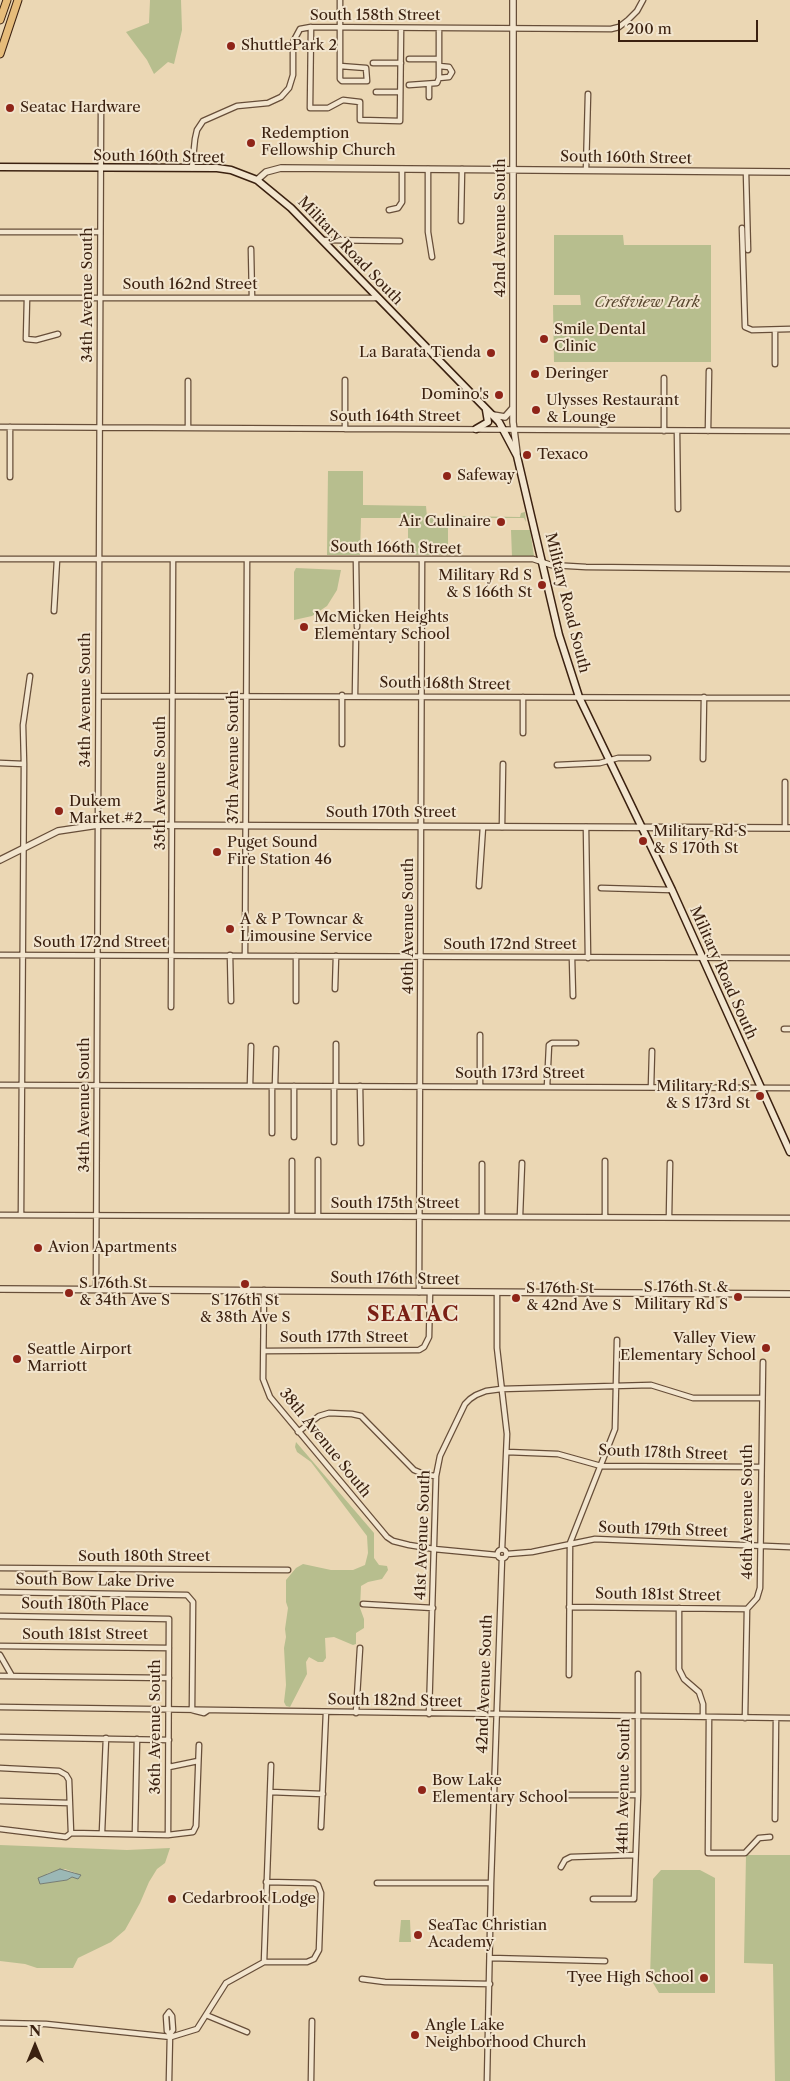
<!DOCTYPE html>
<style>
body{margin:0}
#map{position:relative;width:790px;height:2081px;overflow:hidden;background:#ebd7b4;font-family:"Libre Caslon Text",serif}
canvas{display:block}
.north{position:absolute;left:10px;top:2021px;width:50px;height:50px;-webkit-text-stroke:4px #f2e5ce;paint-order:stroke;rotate:0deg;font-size:14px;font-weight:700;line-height:20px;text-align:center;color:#3b2110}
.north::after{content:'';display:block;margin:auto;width:18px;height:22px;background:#3b2110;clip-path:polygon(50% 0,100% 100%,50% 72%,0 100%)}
.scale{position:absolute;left:618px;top:20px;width:140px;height:22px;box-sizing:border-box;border:2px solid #3b2110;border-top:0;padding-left:6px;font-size:15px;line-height:18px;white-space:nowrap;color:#3b2110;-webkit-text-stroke:4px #f2e5ce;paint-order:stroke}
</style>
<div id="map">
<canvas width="790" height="2081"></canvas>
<div class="north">N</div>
<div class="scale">200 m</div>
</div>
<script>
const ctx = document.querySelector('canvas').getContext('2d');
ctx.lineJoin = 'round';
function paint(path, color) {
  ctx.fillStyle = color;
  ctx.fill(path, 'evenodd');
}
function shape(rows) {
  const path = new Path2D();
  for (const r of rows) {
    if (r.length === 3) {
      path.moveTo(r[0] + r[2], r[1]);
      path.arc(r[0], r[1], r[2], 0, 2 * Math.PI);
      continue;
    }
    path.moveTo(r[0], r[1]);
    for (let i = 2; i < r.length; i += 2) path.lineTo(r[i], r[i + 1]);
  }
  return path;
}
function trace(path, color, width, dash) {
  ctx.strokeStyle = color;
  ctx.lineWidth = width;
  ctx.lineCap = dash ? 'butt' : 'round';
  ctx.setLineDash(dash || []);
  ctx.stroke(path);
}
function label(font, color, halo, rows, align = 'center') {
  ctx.font = font + ' "Libre Caslon Text",serif';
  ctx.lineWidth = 4;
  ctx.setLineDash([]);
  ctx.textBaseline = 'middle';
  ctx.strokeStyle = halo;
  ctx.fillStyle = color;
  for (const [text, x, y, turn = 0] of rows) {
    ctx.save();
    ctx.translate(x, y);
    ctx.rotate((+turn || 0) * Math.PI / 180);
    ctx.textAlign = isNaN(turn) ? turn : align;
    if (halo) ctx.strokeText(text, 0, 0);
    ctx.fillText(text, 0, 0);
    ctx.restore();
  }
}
paint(shape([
 [150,0,181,0,182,30,174,64,168,62,154,74,147,60,126,32,149,23],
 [554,235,623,235,624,245,711,245,711,362,554,362,553,305,581,305,580,295,554,295],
 [328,471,363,471,363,505,426,506,427,517,448,517,448,555,408,555,408,518,361,518,360,555,327,555],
 [525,512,526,522,524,518,477,518,475,522,474,518,458,518,458,516,520,517,521,513],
 [511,530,530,530,534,556,512,557],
 [296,568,341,570,337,590,327,606,312,616,294,620,294,572],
 [296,1442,374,1533,374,1558,379,1565,387,1566,388,1570,382,1579,368,1582,361,1586,360,1608,364,1619,364,1628,356,1633,356,1644,353,1645,334,1637,325,1638,326,1658,323,1662,318,1662,309,1657,306,1662,307,1674,290,1707,286,1706,284,1702,286,1685,284,1648,286,1637,285,1629,288,1608,286,1602,286,1580,296,1568,303,1564,331,1570,353,1570,365,1565,368,1553,367,1536,311,1462,297,1452,295,1447],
 [0,1845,127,1850,170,1848,165,1863,157,1869,149,1882,140,1903,125,1930,111,1942,78,1958,73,1968,37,1968,25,1964,0,1961],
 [65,1869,76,1873,67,1880,40,1884,48,1873],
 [746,1855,790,1855,790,2081,775,2081,773,1964,744,1963],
 [661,1870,700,1870,715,1878,715,1993,659,1993,650,1978,653,1879],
 [401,1920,410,1920,411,1942,399,1942]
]), '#b7be8e');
const water = shape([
 [60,1869,81,1875,78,1879,72,1877,67,1880,40,1884,38,1878,60,1869]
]);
paint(water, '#9bb8b6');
trace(water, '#757c74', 1);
const minor = shape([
 [340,0,340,66],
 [311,27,310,108,328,108,343,100,360,102,360,120,400,121,401,29],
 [409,59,439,59],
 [373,63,401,63],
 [340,66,366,68,367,81,342,81,340,79,340,66],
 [439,66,449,67,452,72,449,77,439,78],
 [409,85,437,83,439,78,439,29],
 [429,85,429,97],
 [376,92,400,92],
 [192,168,195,139,197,130,203,121,237,106,268,103,281,97,289,88,293,75,293,42,300,29,311,27,611,29,619,27,628,20,637,11,643,0],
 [428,169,428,232,432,257],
 [586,170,588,94],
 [746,172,748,250],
 [389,210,398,208,402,202,402,169],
 [461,221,462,169],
 [742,228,745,327,752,330,790,329],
 [0,232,100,232],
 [322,240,400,241],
 [251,249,252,298],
 [0,298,379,298],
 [27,298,26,339,36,340,58,334],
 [775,364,775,330],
 [345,380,345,429],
 [0,427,790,431],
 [188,428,188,381],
 [664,431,664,378],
 [677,431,678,509],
 [708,431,709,371],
 [10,477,10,427],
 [0,559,533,559,551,565,586,567,790,569],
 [356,560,357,627],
 [54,611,57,560],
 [342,695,342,744],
 [355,695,356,634],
 [99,696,790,698],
 [523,733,523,697],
 [703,759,704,697],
 [0,763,24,764],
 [557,765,600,763,618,758,648,758],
 [785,782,785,828],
 [502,827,503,764],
 [586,827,588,958],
 [479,886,483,827],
 [601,888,672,890],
 [0,955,790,958],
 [230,955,231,1001],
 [245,956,247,560],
 [572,958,573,996],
 [335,989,336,956],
 [296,1001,296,956],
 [171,1007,173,559],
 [784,1029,790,1029],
 [480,1035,480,1086],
 [0,1085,790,1088],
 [250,1086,251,1046],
 [272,1086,272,1133],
 [275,1086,276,1049],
 [334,1086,334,1142],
 [336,1086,336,1044],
 [360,1086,361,1143],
 [547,1087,549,1045,552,1043,576,1043],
 [651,1087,652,1051],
 [294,1137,294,1086],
 [318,1160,318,1216],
 [292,1161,292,1216],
 [0,1215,790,1218],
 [21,1215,24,764,23,725,30,676],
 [482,1216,482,1164],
 [520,1216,522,1163],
 [605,1217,605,1161],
 [669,1217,670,1163],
 [96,1289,101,111],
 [264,1290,263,1379,270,1397,387,1537,393,1541,409,1545,434,1549,497,1555],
 [419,1292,422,560],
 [497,1293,497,1348,507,1434,502,1549],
 [264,1351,419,1350,424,1347,429,1337,430,1292],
 [298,1432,319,1416,329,1413,352,1414,361,1416,414,1470,426,1475,436,1476],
 [507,1452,558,1454,601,1466,761,1467],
 [502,1554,4.5],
 [507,1554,532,1552,595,1539,790,1547],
 [0,1568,288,1570],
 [0,1592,187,1595,193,1602,192,1710],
 [363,1604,433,1608],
 [569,1607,747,1609],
 [679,1608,679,1669,684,1679,699,1692,703,1704,703,1717],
 [0,1616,169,1619,168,1835],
 [0,1646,169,1648],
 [0,1655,12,1676],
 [569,1675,570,1543,615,1429,617,1340],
 [0,1676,169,1678],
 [0,1707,790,1718],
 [192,1710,204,1713,207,1711],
 [356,1713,360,1648],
 [429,1714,436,1476,440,1456,465,1404,470,1399,476,1395,486,1391,501,1389,651,1385,693,1398,761,1398],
 [709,1717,708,1853,745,1853,759,1838,770,1837],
 [745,1718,747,1609,757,1598,760,1588,763,1362],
 [0,1737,169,1740],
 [169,1767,198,1761],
 [0,1768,59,1771,66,1775,69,1780,71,1833],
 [270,1792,323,1794],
 [568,1795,638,1795],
 [0,1801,69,1803],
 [775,1819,776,1718],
 [321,1827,326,1712],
 [0,1829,66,1837,71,1833,168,1835,193,1832,196,1826,199,1745],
 [102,1832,106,1738],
 [135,1833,137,1739],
 [561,1867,565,1860,571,1857,634,1855],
 [377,1883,491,1883],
 [593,1899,634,1899,638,1795,638,1674],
 [490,1958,605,1961],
 [264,1962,271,1765],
 [264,1962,307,1962,314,1959,319,1950,321,1893,318,1885,314,1883,266,1882],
 [362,1979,385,1982,490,1984],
 [169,2012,172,2016,173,2030,170,2034,169,2081],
 [169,2012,166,2016,167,2031,170,2034],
 [206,2015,247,2032],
 [0,2023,46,2024,171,2037,197,2029,226,1983,264,1962],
 [311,2081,312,2021],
 [487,2081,491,1883,502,1558]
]);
const tertiary = shape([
 [513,0,513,422,517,453],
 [257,180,266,172,281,168,790,172],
 [493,415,505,417,512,409],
 [0,860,58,831,98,825,790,828],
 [0,1289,790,1294]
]);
const secondary = shape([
 [0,167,217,168,231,170,257,180,291,208,499,422,517,456,559,635,579,697,672,890,790,1152],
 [476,429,488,422,486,410]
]);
const primary = shape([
 [0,20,7,0],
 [0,54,18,0]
]);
trace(minor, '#674e39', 7);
trace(tertiary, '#674e39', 8);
trace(secondary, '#3b2110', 9);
trace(primary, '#3b2110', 9);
trace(minor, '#f2e5ce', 4.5);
trace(tertiary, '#f2e5ce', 5.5);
trace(secondary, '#f2e5ce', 6);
trace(primary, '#e6bc7a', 7);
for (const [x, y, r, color] of [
 [231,46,5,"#8f2418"],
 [10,108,5,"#8f2418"],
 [251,143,5,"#8f2418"],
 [544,339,5,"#8f2418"],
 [491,353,5,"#8f2418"],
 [535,374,5,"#8f2418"],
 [499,395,5,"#8f2418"],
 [536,410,5,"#8f2418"],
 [527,455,5,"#8f2418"],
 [447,476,5,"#8f2418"],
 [501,522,5,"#8f2418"],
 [542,585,5,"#8f2418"],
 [304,627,5,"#8f2418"],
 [59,811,5,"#8f2418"],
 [643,841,5,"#8f2418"],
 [217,852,5,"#8f2418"],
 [230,929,5,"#8f2418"],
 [760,1096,5,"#8f2418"],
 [38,1248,5,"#8f2418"],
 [245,1284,5,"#8f2418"],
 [69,1293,5,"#8f2418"],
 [738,1297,5,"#8f2418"],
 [516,1298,5,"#8f2418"],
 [766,1348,5,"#8f2418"],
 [17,1359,5,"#8f2418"],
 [422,1790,5,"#8f2418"],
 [172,1899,5,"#8f2418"],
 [418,1935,5,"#8f2418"],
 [704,1978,5,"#8f2418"],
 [415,2035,5,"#8f2418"]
]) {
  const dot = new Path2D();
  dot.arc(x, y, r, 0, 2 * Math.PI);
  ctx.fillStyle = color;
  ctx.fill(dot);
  trace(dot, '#f2e5ce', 2);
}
label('15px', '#3b2110', '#f2e5ce', [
 ["South 158th Street",375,16],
 ["South 160th Street",159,157,1],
 ["South 160th Street",626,158,1],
 ["42nd Avenue South",501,228,-90],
 ["Military Road South",350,251,46],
 ["South 162nd Street",190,285],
 ["34th Avenue South",88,295,-90],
 ["South 164th Street",395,417],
 ["South 166th Street",396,548,1],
 ["Military Road South",567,603,76],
 ["South 168th Street",445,684,1],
 ["34th Avenue South",86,700,-90],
 ["37th Avenue South",234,757,-90],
 ["35th Avenue South",161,783,-90],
 ["South 170th Street",391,813],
 ["40th Avenue South",409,926,-90],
 ["South 172nd Street",100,943],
 ["South 172nd Street",510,945],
 ["Military Road South",723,973,66],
 ["South 173rd Street",520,1074],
 ["34th Avenue South",85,1105,-90],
 ["South 175th Street",395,1204],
 ["South 176th Street",395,1279,1],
 ["South 177th Street",344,1338],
 ["38th Avenue South",325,1443,51],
 ["South 178th Street",663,1453,2],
 ["46th Avenue South",748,1512,-90],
 ["South 179th Street",663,1530,2],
 ["41st Avenue South",423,1535,-88],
 ["South 180th Street",144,1557],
 ["South Bow Lake Drive",95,1581,1],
 ["South 181st Street",658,1595,1],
 ["South 180th Place",85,1605,1],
 ["South 181st Street",85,1635],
 ["42nd Avenue South",485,1684,-88],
 ["South 182nd Street",395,1701,1],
 ["36th Avenue South",156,1727,-90],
 ["44th Avenue South",624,1786,-89]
]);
label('15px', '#3b2110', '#f2e5ce', [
 ["ShuttlePark 2",241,46],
 ["Seatac Hardware",20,108],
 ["Redemption",261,134],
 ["Fellowship Church",261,151],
 ["Smile Dental",554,330],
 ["Clinic",554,347],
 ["La Barata Tienda",481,353,"right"],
 ["Deringer",545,374],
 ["Domino's",489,395,"right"],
 ["Ulysses Restaurant",546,401],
 ["& Lounge",546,418],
 ["Texaco",537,455],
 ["Safeway",457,476],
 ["Air Culinaire",491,522,"right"],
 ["Military Rd S",532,576,"right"],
 ["& S 166th St",532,593,"right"],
 ["McMicken Heights",314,618],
 ["Elementary School",314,635],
 ["Dukem",69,802],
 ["Market #2",69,819],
 ["Military Rd S",653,832],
 ["& S 170th St",653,849],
 ["Puget Sound",227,843],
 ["Fire Station 46",227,860],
 ["A & P Towncar &",240,920],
 ["Limousine Service",240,937],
 ["Military Rd S",750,1087,"right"],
 ["& S 173rd St",750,1104,"right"],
 ["Avion Apartments",48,1248],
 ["S 176th St",79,1284],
 ["& 34th Ave S",79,1301],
 ["S 176th St &",728,1288,"right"],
 ["Military Rd S",728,1305,"right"],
 ["S 176th St",526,1289],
 ["& 42nd Ave S",526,1306],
 ["S 176th St",245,1301,"center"],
 ["& 38th Ave S",245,1318,"center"],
 ["Valley View",756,1339,"right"],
 ["Elementary School",756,1356,"right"],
 ["Seattle Airport",27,1350],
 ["Marriott",27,1367],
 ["Bow Lake",432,1781],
 ["Elementary School",432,1798],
 ["Cedarbrook Lodge",182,1899],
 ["SeaTac Christian",428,1926],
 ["Academy",428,1943],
 ["Tyee High School",694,1978,"right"],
 ["Angle Lake",425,2026],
 ["Neighborhood Church",425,2043]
], 'left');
label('italic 15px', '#5a4830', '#f2e5ce', [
 ["Crestview Park",647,303]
]);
ctx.letterSpacing = '1px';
label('bold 20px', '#7a1f14', '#f2e5ce', [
 ["SEATAC",413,1315]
]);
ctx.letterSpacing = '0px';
</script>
